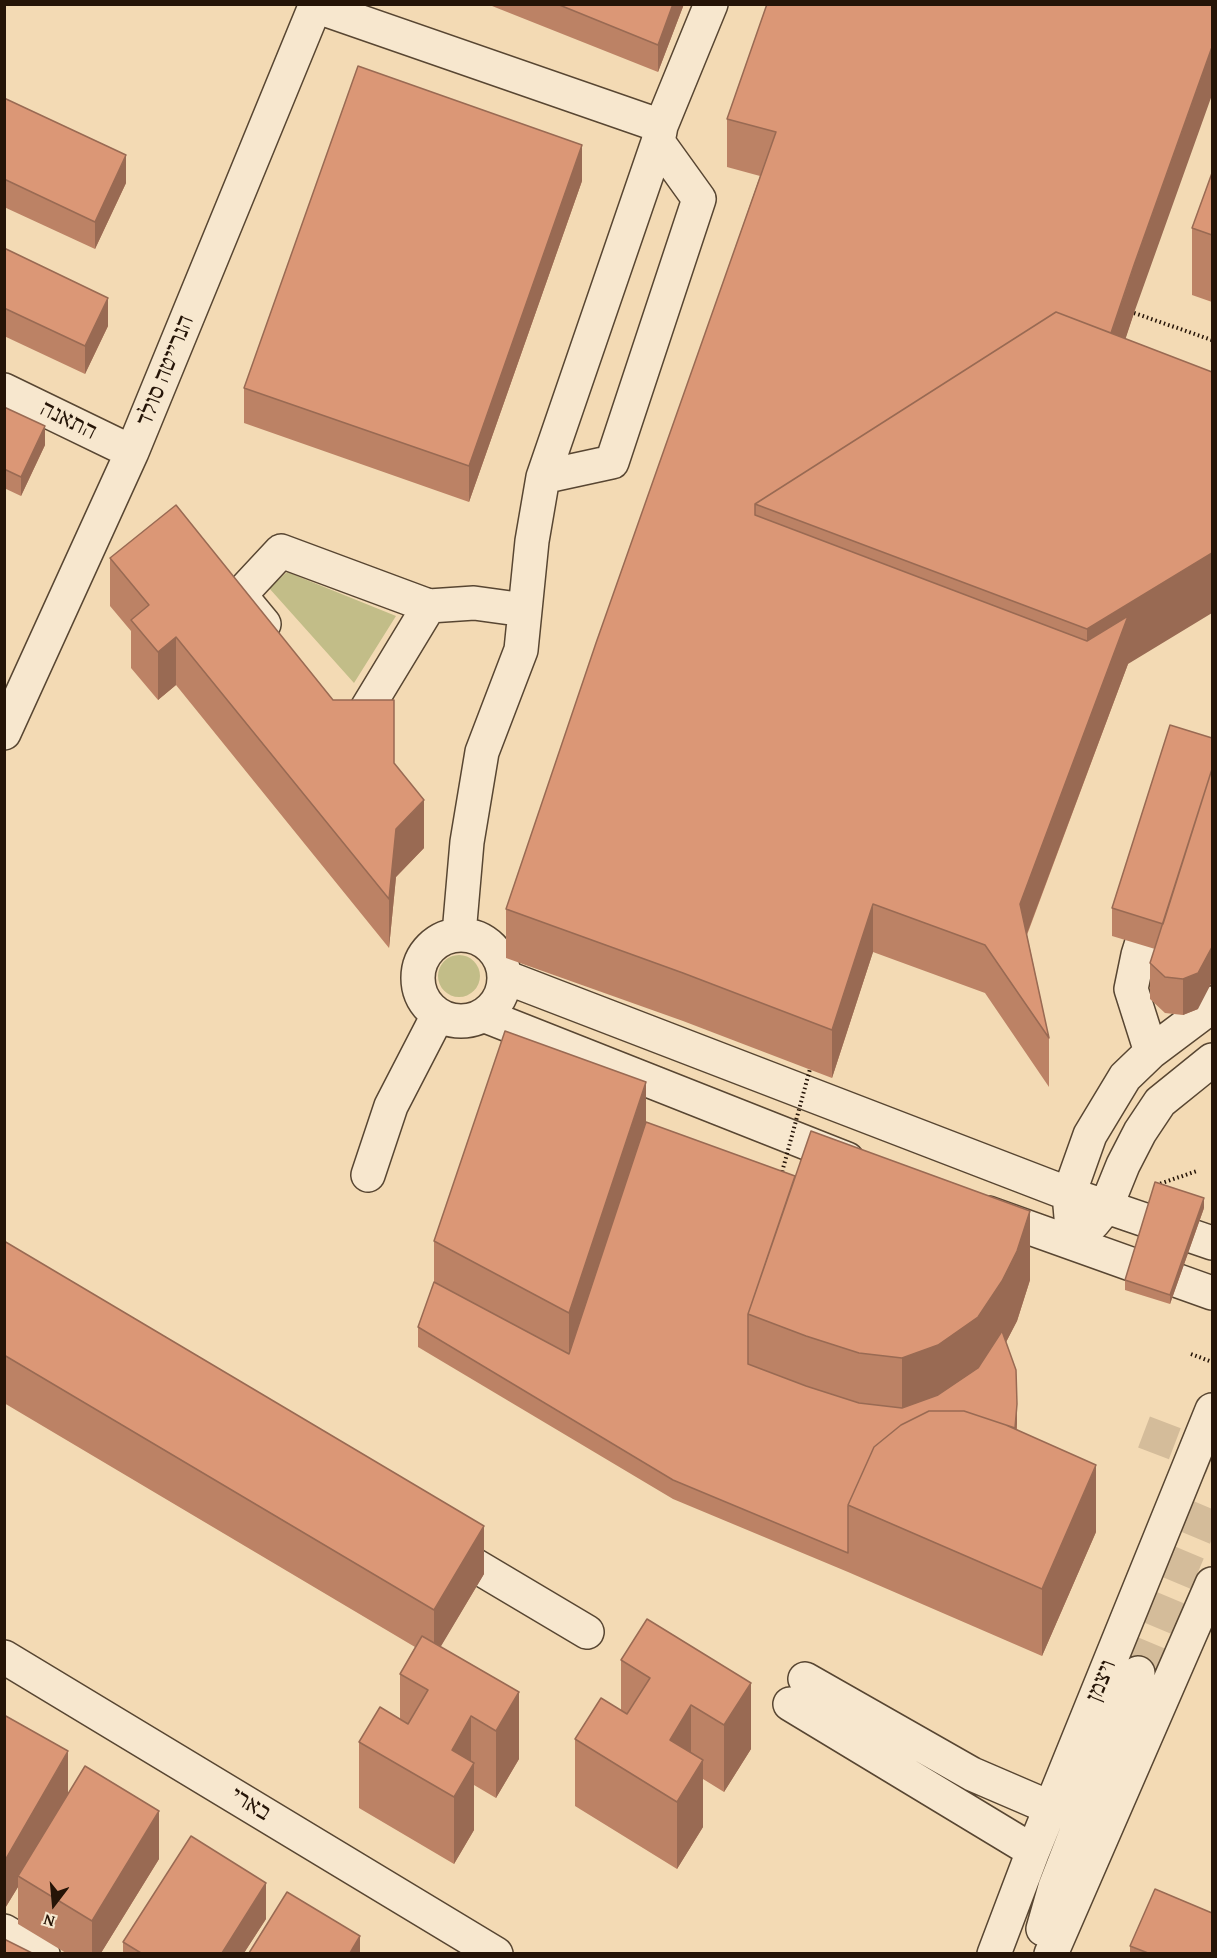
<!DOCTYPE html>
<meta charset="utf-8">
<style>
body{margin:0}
#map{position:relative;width:1217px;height:1958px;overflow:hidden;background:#f3dab4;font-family:"Gentium Book Plus",serif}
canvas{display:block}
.frame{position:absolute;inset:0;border:6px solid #251407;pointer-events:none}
.north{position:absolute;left:24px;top:1874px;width:60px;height:60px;-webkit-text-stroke:4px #f7e7ce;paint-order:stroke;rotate:196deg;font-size:16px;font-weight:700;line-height:24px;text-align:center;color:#251407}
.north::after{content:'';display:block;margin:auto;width:21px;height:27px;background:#251407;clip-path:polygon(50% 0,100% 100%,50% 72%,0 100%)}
</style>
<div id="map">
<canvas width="1217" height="1958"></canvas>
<div class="frame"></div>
<div class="north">N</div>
</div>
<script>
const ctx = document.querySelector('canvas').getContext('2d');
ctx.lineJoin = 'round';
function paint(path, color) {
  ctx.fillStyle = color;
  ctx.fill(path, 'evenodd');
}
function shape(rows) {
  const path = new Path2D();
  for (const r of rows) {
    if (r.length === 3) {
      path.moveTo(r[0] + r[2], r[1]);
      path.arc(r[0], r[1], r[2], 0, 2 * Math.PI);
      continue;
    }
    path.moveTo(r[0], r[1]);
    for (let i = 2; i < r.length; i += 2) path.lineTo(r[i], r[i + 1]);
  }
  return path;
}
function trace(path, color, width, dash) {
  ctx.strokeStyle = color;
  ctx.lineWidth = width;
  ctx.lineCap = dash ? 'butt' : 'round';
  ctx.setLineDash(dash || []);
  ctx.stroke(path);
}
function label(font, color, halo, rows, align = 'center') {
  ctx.font = font + ' "Gentium Book Plus","Frank Ruhl Libre",serif';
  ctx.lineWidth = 4.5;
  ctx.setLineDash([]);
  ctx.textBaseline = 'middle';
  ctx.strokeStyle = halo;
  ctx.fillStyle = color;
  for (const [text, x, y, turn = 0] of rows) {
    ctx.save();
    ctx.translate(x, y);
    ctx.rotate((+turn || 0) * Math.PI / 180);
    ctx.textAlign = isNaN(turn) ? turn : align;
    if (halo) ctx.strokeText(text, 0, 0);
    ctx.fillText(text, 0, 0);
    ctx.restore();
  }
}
paint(shape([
 [287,572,396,616,354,683,269,588],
 [459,976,21]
]), '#c2bd88');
trace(shape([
 [1144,1432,1212,1458],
 [1138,1673,1212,1496]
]), '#d4bc9a', 33, [33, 16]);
const minor = shape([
 [315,6,661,126],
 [4,390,132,452],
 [543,477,612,462,699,199,658,142],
 [264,624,240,595,281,551,429,606,474,603,525,610],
 [349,729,352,733,429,606],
 [4,733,132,452,316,4],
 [459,934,467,842,482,752,521,650,532,541,543,477,658,142,661,126,711,4],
 [461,978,43],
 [505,977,1069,1194,1212,1243],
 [483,1015,847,1159],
 [1151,1052,1131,989,1138,955,1155,901],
 [368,1175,391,1106,438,1015],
 [988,1213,1212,1293],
 [1071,1217,1069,1194,1090,1135,1125,1077,1151,1052,1207,1010,1212,1003],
 [1093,1223,1106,1207,1123,1165,1140,1132,1160,1102,1212,1060],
 [444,1547,587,1632],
 [4,1657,496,1954],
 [805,1679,972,1774,1051,1808],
 [790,1704,1033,1851],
 [1043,1929,1055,1887,1138,1673],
 [4,1931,43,1954],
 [994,1954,1033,1851,1212,1410],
 [1051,1954,1212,1584]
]);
trace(minor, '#584632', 36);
trace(shape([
 [1134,313,1212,340],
 [1156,1185,1197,1171],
 [1191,1354,1212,1362]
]), '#251407', 4, [1.5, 3]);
trace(minor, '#f7e7ce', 33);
trace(shape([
 [781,1176,810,1069]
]), '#251407', 4, [1.5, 3]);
paint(shape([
 [487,4,684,4,658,72],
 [767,4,1134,313,1125,339,1128,664,1027,935,1049,1038,1049,1087,985,993,873,952,832,1078,683,1021,506,958,506,909,760,176,727,167,727,119],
 [4,98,126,183,95,249,4,207],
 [1212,173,1212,302,1192,295,1192,228],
 [582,181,469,502,244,423,244,388],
 [4,248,108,326,85,374,4,336],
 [4,407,45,445,21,496,4,488],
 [110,558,333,700,394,763,424,848,396,877,389,948,176,685,158,700,131,668,131,631,110,606],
 [1170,725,1198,1009,1183,1015,1165,1013,1150,999,1150,963,1155,949,1112,936,1112,908],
 [646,1122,1030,1280,1017,1321,1006,1342,1017,1423,1017,1429,1096,1532,1042,1656,848,1572,673,1499,418,1347,418,1327,434,1282,434,1241],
 [1204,1208,1170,1304,1125,1290,1125,1280],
 [4,1241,484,1574,440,1647,519,1759,496,1798,474,1785,474,1830,454,1864,359,1808,359,1742,400,1719,400,1674,415,1647,4,1403],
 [647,1619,751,1749,724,1792,703,1779,703,1827,677,1869,575,1806,575,1739,621,1711,621,1660],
 [4,1715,68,1793,159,1859,101,1953,66,1953,18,1924,18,1887,4,1910],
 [266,1919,244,1953,123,1953,123,1942],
 [1130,1946,1212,1953,1130,1953]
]), '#bc8265');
paint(shape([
 [673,4,684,4,658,72,658,45],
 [1212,47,1212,95,1134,313,1115,371,1110,337,1134,265],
 [582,145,582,181,469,502,469,466],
 [126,155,126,183,95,249,95,222],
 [108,298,108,326,85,374,85,346],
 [45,426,45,445,21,496,21,477],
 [1212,553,1212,613,1128,664,1020,952,1020,904,1087,689,1087,629],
 [176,637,176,685,158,700,158,652],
 [424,800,424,848,396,877,389,948,389,899,396,829],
 [873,904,873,952,832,1078,832,1030],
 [1212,947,1212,982,1198,1009,1183,1015,1183,979],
 [646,1082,646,1141,569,1373,569,1313],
 [1204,1198,1204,1208,1170,1304,1170,1295],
 [1030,1211,1030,1280,1017,1321,1002,1350,902,1427,902,1358],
 [1017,1404,1017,1423,1013,1464,1006,1491],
 [1096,1465,1096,1532,1042,1656,1042,1589],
 [484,1526,484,1574,434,1658,434,1610],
 [751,1683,751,1749,724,1792,724,1725],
 [519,1692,519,1759,496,1798,496,1731],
 [691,1705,691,1772,670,1740],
 [471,1716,471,1768,474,1763,474,1830,454,1864,454,1797,452,1750],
 [68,1751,68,1799,18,1876,18,1887,4,1910,4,1862],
 [703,1760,703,1827,677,1869,677,1802],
 [159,1811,159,1859,101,1953,92,1953,92,1921],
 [266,1883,266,1919,244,1953,222,1953],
 [360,1936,360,1953,350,1953]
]), '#996a53');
const building = shape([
 [557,4,673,4,658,45,557,4],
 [767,4,1212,4,1212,47,1134,265,1111,333,1056,312,755,504,755,515,1087,641,1128,616,1020,904,1049,1038,985,945,873,904,832,1030,683,973,506,909,596,643,776,132,727,119,767,4],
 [358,66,582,145,469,466,244,388,358,66],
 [4,98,126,155,95,222,4,179,4,98],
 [1212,173,1212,235,1192,228,1212,173],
 [4,248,108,298,85,346,4,308,4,248],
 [1056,312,1212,372,1212,553,1087,629,755,504,1056,312],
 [4,407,45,426,21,477,4,469,4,407],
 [176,505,333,700,394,700,394,763,424,800,396,829,389,899,176,637,158,652,131,620,149,605,110,558,176,505],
 [1170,725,1212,738,1212,769,1163,924,1112,908,1170,725],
 [1212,769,1212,947,1198,973,1183,979,1165,977,1150,963,1212,769],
 [505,1031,646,1082,569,1313,434,1241,505,1031],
 [646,1122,795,1176,748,1314,748,1364,806,1386,859,1403,902,1408,938,1395,978,1368,1002,1331,1016,1370,1017,1404,1015,1428,964,1411,929,1411,901,1425,874,1447,848,1505,848,1553,673,1480,418,1327,434,1282,569,1354,646,1122],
 [811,1131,1030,1211,1017,1251,1002,1281,978,1317,938,1345,902,1358,859,1353,806,1336,748,1314,811,1131],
 [1155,1182,1204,1198,1170,1295,1125,1280,1155,1182],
 [4,1241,484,1526,434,1610,4,1355,4,1241],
 [929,1411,964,1411,1006,1425,1096,1465,1042,1589,848,1505,874,1447,901,1425,929,1411],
 [647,1619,751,1683,724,1725,691,1705,670,1740,703,1760,677,1802,575,1739,601,1698,627,1714,650,1678,621,1660,647,1619],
 [422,1636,519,1692,496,1731,471,1716,452,1750,474,1763,454,1797,359,1742,380,1707,408,1724,428,1690,400,1674,422,1636],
 [4,1715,68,1751,4,1862,4,1715],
 [85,1766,159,1811,92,1921,18,1876,85,1766],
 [191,1836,266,1883,222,1953,141,1953,123,1942,191,1836],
 [1155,1889,1212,1913,1212,1953,1148,1953,1130,1946,1155,1889],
 [287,1892,360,1936,350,1953,249,1953,287,1892],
 [4,1939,32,1953,4,1953,4,1939]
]);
paint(building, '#db9776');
trace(building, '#996a53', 1.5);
label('24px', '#251407', '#f7e7ce', [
 ["הנרייטה סולד",166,371,-68],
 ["התאנה",68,421,26],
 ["ויצמן",1102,1681,-68],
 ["בארי",250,1805,31]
]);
</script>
